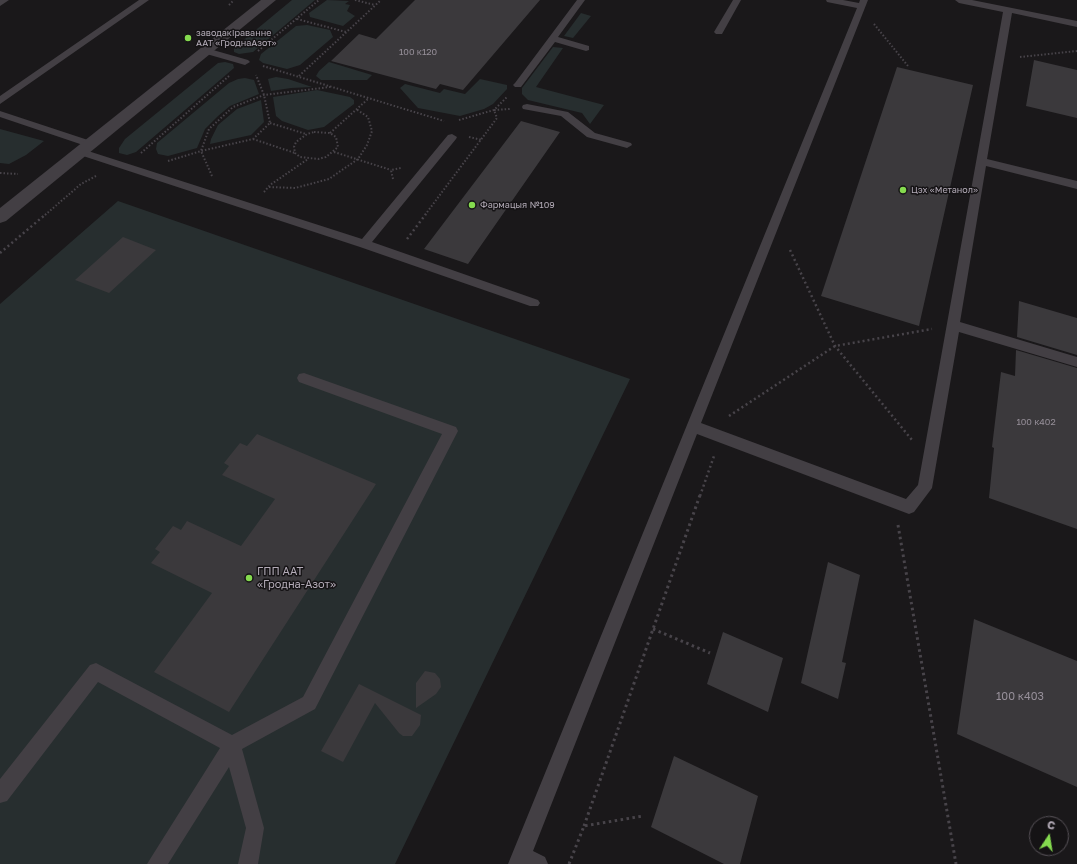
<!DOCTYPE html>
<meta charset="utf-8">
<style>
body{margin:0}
#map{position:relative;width:1077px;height:864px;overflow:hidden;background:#1a181a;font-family:"Golos Text",sans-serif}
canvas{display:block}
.north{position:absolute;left:1029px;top:816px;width:40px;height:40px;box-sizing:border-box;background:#151315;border:1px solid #555056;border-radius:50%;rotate:12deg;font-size:11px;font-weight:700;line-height:16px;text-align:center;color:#b4acb8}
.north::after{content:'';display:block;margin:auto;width:14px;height:18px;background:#85db4f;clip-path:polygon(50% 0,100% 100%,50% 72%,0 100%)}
</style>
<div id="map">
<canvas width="1077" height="864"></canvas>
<div class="north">С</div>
</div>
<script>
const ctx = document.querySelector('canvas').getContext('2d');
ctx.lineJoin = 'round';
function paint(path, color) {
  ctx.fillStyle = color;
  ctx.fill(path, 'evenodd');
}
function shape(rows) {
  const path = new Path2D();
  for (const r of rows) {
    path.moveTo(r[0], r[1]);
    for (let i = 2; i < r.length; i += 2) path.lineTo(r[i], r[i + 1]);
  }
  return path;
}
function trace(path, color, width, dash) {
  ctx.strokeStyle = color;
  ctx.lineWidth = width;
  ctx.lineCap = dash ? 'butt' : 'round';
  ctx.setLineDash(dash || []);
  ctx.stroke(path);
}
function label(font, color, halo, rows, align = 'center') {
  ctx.font = font + ' "Golos Text",sans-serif';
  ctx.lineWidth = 3;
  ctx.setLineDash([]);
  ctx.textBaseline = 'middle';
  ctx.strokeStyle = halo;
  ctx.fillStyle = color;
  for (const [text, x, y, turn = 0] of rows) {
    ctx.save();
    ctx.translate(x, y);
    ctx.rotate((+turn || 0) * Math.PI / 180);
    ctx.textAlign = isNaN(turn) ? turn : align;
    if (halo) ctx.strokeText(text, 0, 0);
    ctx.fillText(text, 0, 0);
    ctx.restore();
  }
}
paint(shape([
 [292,0,315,0,253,52,239,54,234,52,234,48],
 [327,0,349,1,345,4,350,5,347,11,355,16,343,26,310,17,309,13],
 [581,13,591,16,573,38,564,36],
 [307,25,330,30,333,37,300,65,287,69,263,63,259,60,261,54,296,26],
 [553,47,563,48,536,87,604,105,590,124,582,113,528,100,522,94,522,88],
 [225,62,233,64,234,68,136,152,127,155,119,153,119,148,125,139,218,63],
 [329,62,372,75,367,80,321,80,316,76,319,71],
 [276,77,288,79,312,87,291,88,271,91,268,79],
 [245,78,254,80,259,94,230,106,218,116,205,129,197,148,168,156,158,154,156,149,157,143,229,83,238,79],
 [480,79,507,85,507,89,493,104,484,109,460,116,418,108,400,88,405,84,440,93,444,89,465,94],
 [317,90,350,97,354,100,354,104,324,127,308,130,282,121,276,116,273,97],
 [261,100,264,122,251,135,210,144,211,139,218,125,237,109],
 [0,129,44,141,26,155,9,164,0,163],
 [118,201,630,379,395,864,0,864,0,304]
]), '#272e2f');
paint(shape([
 [415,0,540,0,463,90,440,84,436,89,331,61,359,34,376,39],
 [1034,60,1077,70,1077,118,1026,106],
 [897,67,973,85,919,326,821,296],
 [521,121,560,132,468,264,424,249],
 [123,237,156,250,109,293,75,280],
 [1019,301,1077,318,1077,355,1017,337],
 [1016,350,1077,368,1077,529,989,498,994,448,992,447,1001,372,1015,376],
 [257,434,376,484,229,712,154,672,212,593,151,563,160,552,155,549,173,526,181,530,187,521,241,546,275,499,222,475,229,466,224,463,240,443,247,446],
 [828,562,860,575,842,662,846,663,838,699,801,683],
 [974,619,1077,661,1077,787,957,734],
 [723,632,783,658,768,712,707,684],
 [425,671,435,673,440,679,441,687,436,694,416,708,416,683],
 [359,684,421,715,420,725,412,736,403,736,399,733,375,703,343,762,321,751],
 [674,756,758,796,740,864,724,864,651,827]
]), '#3b393c');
trace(shape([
 [355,0,375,5],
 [229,5,234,0],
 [297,19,346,32],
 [874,24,908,66],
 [258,51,319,0],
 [1020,57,1077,51],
 [263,66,444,121],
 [299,76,381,0],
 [459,120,494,110,507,97],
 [270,123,306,134],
 [314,132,330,133,336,137,338,147,326,157,318,159,300,157,295,153,294,147,296,142,307,134,314,132],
 [330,133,368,99],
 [469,137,482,140],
 [253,139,295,153],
 [334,152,391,170],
 [141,153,229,76],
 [168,161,201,151,253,139,270,123,264,95,256,75],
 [0,173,18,174],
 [212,176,201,151,209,129,233,107,264,95,330,87],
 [393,179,391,170,401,168],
 [269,187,295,188,329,179,358,159,367,145,372,131,368,117,356,109],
 [264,192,270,185,308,159],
 [45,215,81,184,96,176],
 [425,215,497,118,494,110,510,109]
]), '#48444a', 2, [1.5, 2]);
trace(shape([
 [407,239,426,214],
 [790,250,835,346,912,440],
 [0,253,46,214],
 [729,416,835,346,932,329],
 [700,496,714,456]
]), '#48444a', 2.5, [2, 3]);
trace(shape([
 [898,525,956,864],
 [653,629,710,653],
 [584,826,700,495],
 [569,864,584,826,643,816]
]), '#48444a', 3, [2.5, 3.5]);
paint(shape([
 [0,0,9,0,0,6,0,0],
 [139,0,149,0,0,104,0,96,139,0],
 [577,0,585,0,558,37,589,46,589,50,586,51,555,42,521,87,515,87,513,85,515,83,577,0],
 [733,0,741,0,722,34,716,34,714,32,733,0],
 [826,0,843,0,859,3,860,0,868,0,701,423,906,499,918,485,1003,12,959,3,955,0,972,0,1077,21,1077,27,1012,13,987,159,1077,181,1077,189,986,166,960,322,1077,357,1077,367,959,332,932,488,914,512,909,514,697,434,533,851,545,857,548,864,508,864,857,8,827,2,826,0],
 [206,48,248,60,250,62,245,65,203,53,203,49,206,48],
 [527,104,568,112,595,133,631,143,632,145,627,148,587,137,561,116,523,109,522,107,523,105,527,104],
 [0,111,94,142,95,144,94,146,86,146,0,117,0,111],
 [452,134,457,137,456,139,372,242,538,300,540,303,538,306,530,306,360,247,77,154,76,152,81,149,85,150,362,239,448,135,452,134],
 [304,373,456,427,458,431,315,709,242,749,264,828,258,864,238,864,246,828,229,767,168,864,147,864,220,748,98,682,7,801,0,803,0,779,90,665,96,663,232,735,303,697,442,434,299,382,297,378,299,374,304,373]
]), '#433f44');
paint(shape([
 [261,0,276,0,6,221,0,223,0,208,261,0]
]), '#433f44');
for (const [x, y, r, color] of [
 [188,38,4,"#85db4f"],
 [903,190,4,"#85db4f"],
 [472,205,4,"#85db4f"],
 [249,578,4,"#85db4f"]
]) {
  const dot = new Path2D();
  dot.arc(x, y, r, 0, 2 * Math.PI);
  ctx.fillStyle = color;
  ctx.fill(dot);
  trace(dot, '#151315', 1.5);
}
label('9px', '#b4acb8', '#151315', [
 ["заводакіраванне",196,33],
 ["ААТ «ГроднаАзот»",196,43],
 ["Цэх «Метанол»",911,190],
 ["Фармацыя №109",480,205]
], 'left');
label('9px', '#968f99', null, [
 ["100 к120",418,52],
 ["100 к402",1036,422]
]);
label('11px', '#b4acb8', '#151315', [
 ["ГПП ААТ",257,572],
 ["«Гродна-Азот»",257,585]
], 'left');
label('11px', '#968f99', null, [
 ["100 к403",1020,697]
]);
</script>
